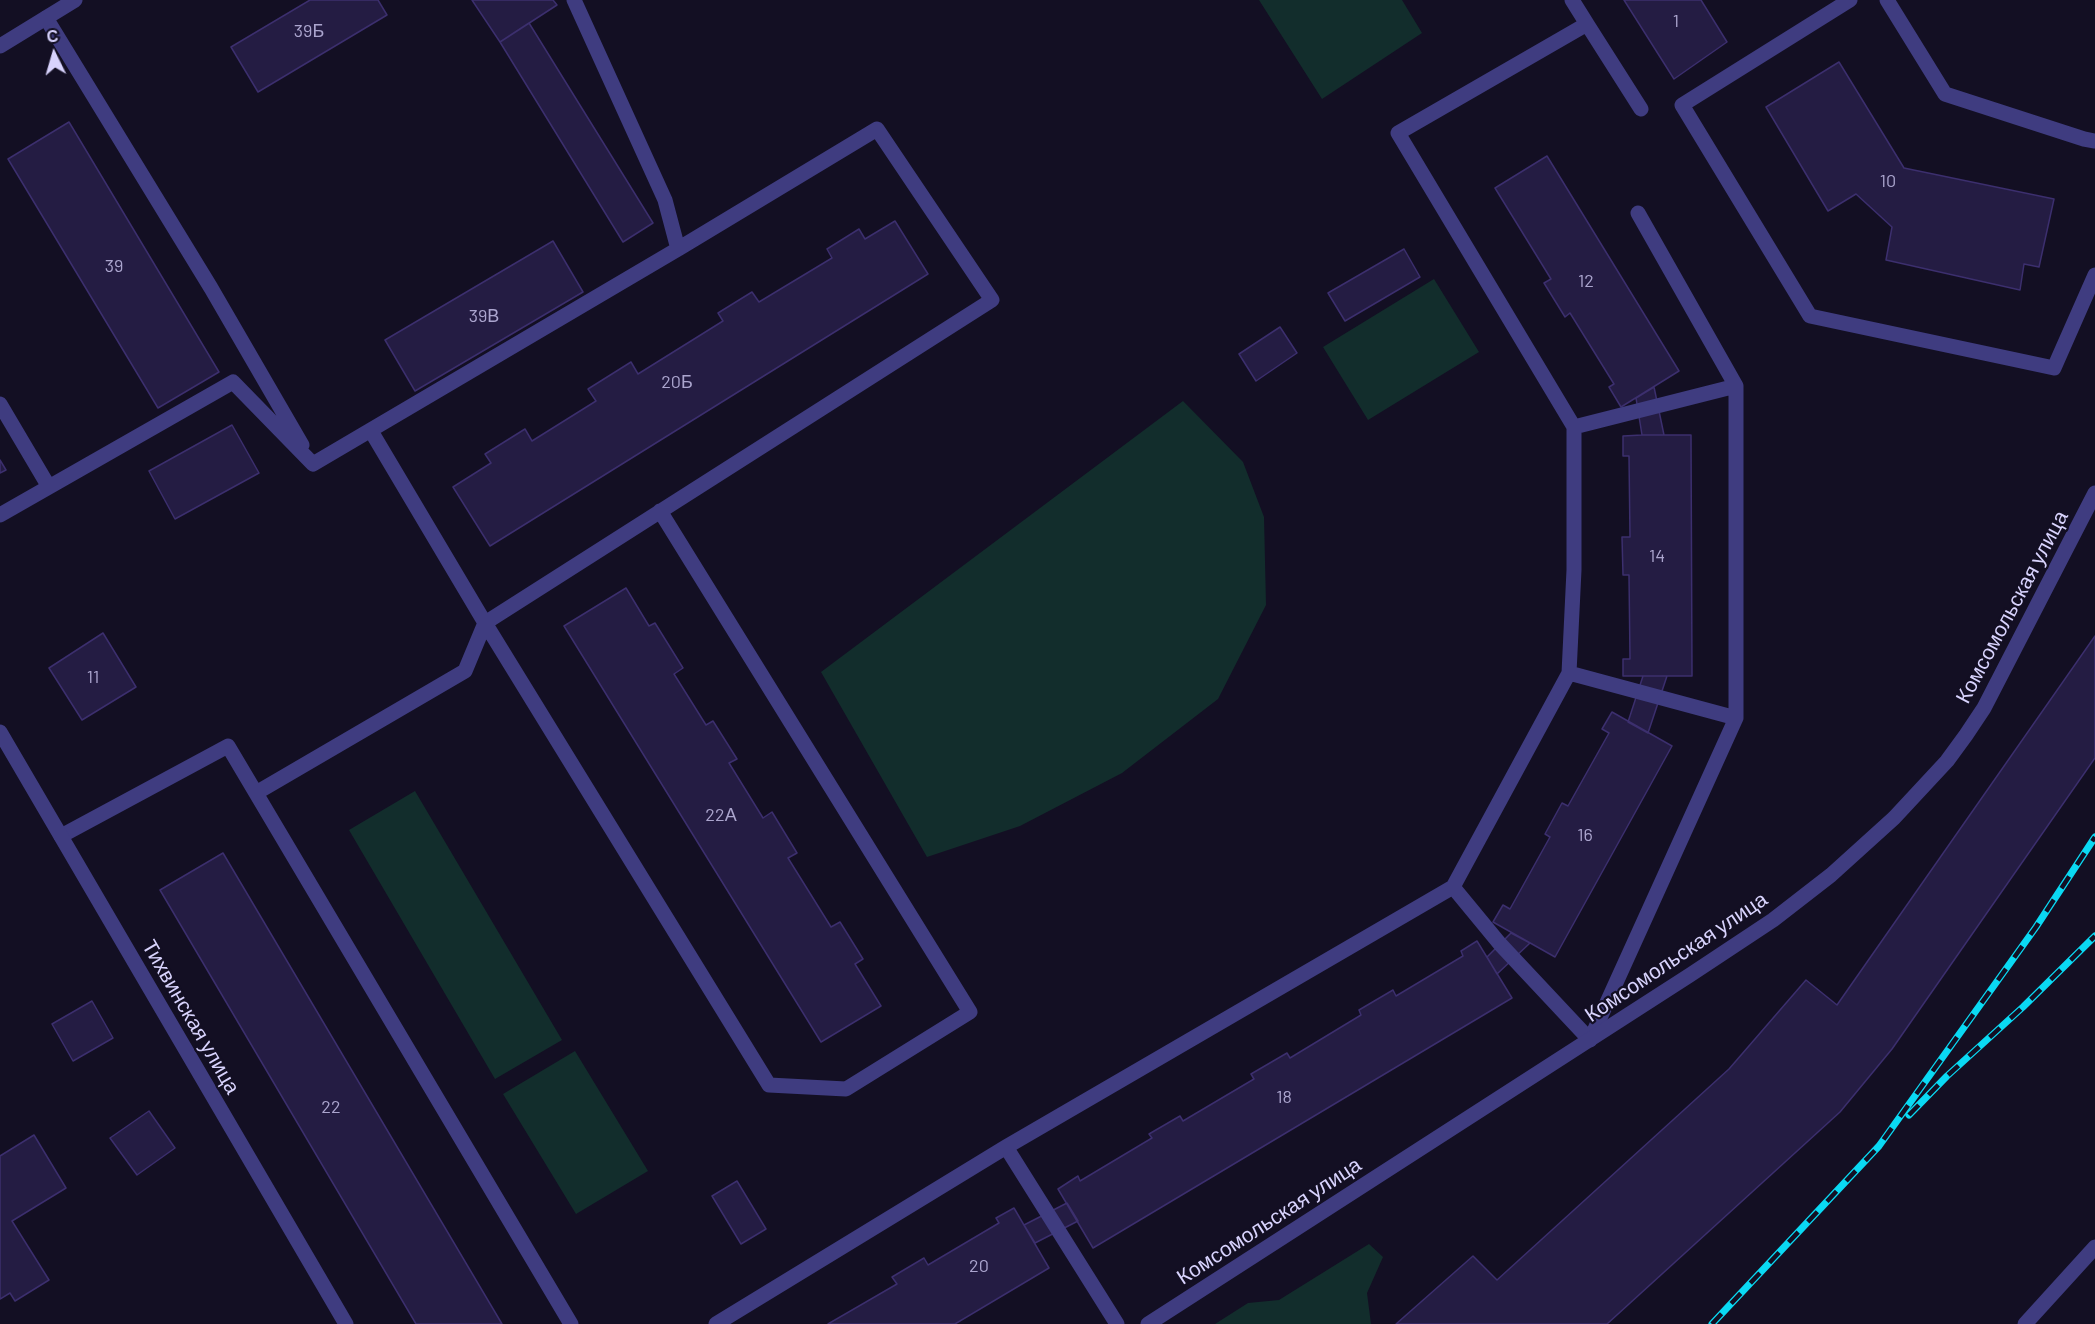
<!DOCTYPE html>
<meta charset="utf-8">
<style>
body{margin:0}
#map{position:relative;width:2095px;height:1324px;overflow:hidden;background:#130f23;font-family:Barlow,sans-serif}
canvas{display:block}
.north{position:absolute;left:24px;top:24px;width:60px;height:60px;-webkit-text-stroke:4px #130f23;paint-order:stroke;rotate:355deg;font-size:16px;font-weight:700;line-height:24px;text-align:center;color:#d8d3fd}
.north::after{content:'';display:block;margin:auto;width:21px;height:27px;background:#d8d3fd;clip-path:polygon(50% 0,100% 100%,50% 72%,0 100%)}
</style>
<div id="map">
<canvas width="2095" height="1324"></canvas>
<div class="north">С</div>
</div>
<script>
const ctx = document.querySelector('canvas').getContext('2d');
ctx.lineJoin = 'round';
function paint(path, color) {
  ctx.fillStyle = color;
  ctx.fill(path, 'evenodd');
}
function shape(rows) {
  const path = new Path2D();
  for (const r of rows) {
    path.moveTo(r[0], r[1]);
    for (let i = 2; i < r.length; i += 2) path.lineTo(r[i], r[i + 1]);
  }
  return path;
}
function trace(path, color, width, dash) {
  ctx.strokeStyle = color;
  ctx.lineWidth = width;
  ctx.lineCap = dash ? 'butt' : 'round';
  ctx.setLineDash(dash || []);
  ctx.stroke(path);
}
function label(font, color, halo, rows, align = 'center') {
  ctx.font = font + ' Barlow,sans-serif';
  ctx.lineWidth = 4.5;
  ctx.setLineDash([]);
  ctx.textBaseline = 'middle';
  ctx.strokeStyle = halo;
  ctx.fillStyle = color;
  for (const [text, x, y, turn = 0] of rows) {
    ctx.save();
    ctx.translate(x, y);
    ctx.rotate((+turn || 0) * Math.PI / 180);
    ctx.textAlign = isNaN(turn) ? turn : align;
    if (halo) ctx.strokeText(text, 0, 0);
    ctx.fillText(text, 0, 0);
    ctx.restore();
  }
}
paint(shape([
 [1259,0,1402,0,1422,33,1322,99],
 [1434,279,1479,352,1368,420,1323,347],
 [1183,401,1243,462,1264,517,1266,605,1218,699,1122,773,1020,826,927,857,821,672],
 [415,791,562,1040,495,1079,349,830],
 [575,1051,648,1171,576,1214,503,1094],
 [1369,1244,1383,1257,1367,1293,1371,1324,1215,1324,1248,1303,1279,1300]
]), '#122d2c');
const building = shape([
 [310,0,378,0,387,15,258,92,231,47,310,0],
 [472,0,553,0,557,5,500,42,472,0],
 [1624,0,1701,0,1727,42,1674,79,1624,0],
 [529,23,653,223,623,242,500,42,529,23],
 [1839,62,1904,168,2054,199,2039,267,2024,264,2020,290,1886,260,1892,227,1856,194,1828,211,1766,107,1839,62],
 [69,122,219,372,158,408,8,159,69,122],
 [1547,156,1679,371,1621,407,1609,387,1614,384,1570,313,1565,317,1544,283,1551,279,1495,188,1547,156],
 [895,221,928,274,490,546,453,487,491,463,485,454,525,429,532,441,596,401,588,389,631,362,638,374,723,321,718,313,752,292,759,302,832,258,827,249,859,229,865,239,895,221],
 [553,241,583,292,415,391,385,340,553,241],
 [1404,249,1420,277,1345,321,1328,293,1404,249],
 [1280,327,1297,353,1256,381,1239,354,1280,327],
 [1654,387,1664,435,1642,435,1636,398,1654,387],
 [232,425,259,473,175,519,149,471,232,425],
 [1642,435,1691,435,1692,676,1623,676,1623,659,1630,659,1629,575,1623,575,1622,537,1630,537,1629,456,1623,456,1623,436,1642,435],
 [0,460,6,470,0,473,0,460],
 [626,588,649,626,655,623,683,668,674,674,706,725,713,721,737,759,729,763,763,818,772,812,797,853,788,858,831,927,840,922,863,959,855,964,881,1006,821,1042,564,626,626,588],
 [103,633,136,687,82,720,49,668,103,633],
 [2095,636,2095,758,1892,1049,1840,1112,1607,1324,1396,1324,1473,1256,1497,1280,1729,1069,1806,980,1837,1005,2095,636],
 [1643,676,1667,676,1648,733,1628,722,1643,676],
 [1612,712,1672,746,1555,957,1493,922,1503,905,1510,909,1550,837,1545,834,1562,803,1568,806,1609,733,1602,729,1612,712],
 [223,853,502,1324,416,1324,160,890,223,853],
 [1511,933,1530,943,1497,974,1487,957,1511,933],
 [1477,941,1512,998,1093,1248,1058,1189,1078,1176,1080,1181,1152,1138,1149,1134,1180,1116,1183,1121,1254,1079,1251,1074,1287,1053,1290,1058,1361,1015,1359,1010,1393,990,1396,996,1463,956,1461,951,1477,941],
 [92,1001,113,1038,73,1061,52,1024,92,1001],
 [149,1111,175,1148,137,1175,110,1138,149,1111],
 [34,1135,66,1188,12,1221,49,1280,15,1301,10,1293,0,1299,0,1156,34,1135],
 [737,1181,766,1229,741,1244,712,1196,737,1181],
 [1067,1203,1078,1221,1035,1243,1024,1225,1067,1203],
 [1014,1208,1049,1268,955,1324,828,1324,897,1284,892,1277,924,1258,928,1265,999,1223,996,1218,1014,1208]
]);
paint(building, '#241c43');
trace(building, '#3c2f6e', 1.5);
trace(shape([
 [1850,0,1682,105,1810,316,2054,368,2095,275],
 [1887,0,1945,94,2084,139,2095,141],
 [46,18,211,288,302,445],
 [1587,24,1641,109],
 [0,404,49,487],
 [1574,427,1736,386],
 [371,431,485,623,992,300,877,129,678,249],
 [0,515,233,382,313,464,678,249,665,200,574,0],
 [485,623,769,1085,846,1089,970,1012,660,511],
 [1569,673,1736,718],
 [256,793,465,671,485,623],
 [61,836,228,746,571,1324],
 [1453,887,1500,944,1590,1040,1736,718,1736,386,1638,213],
 [1006,1147,1117,1324],
 [716,1324,1006,1147,1453,887,1569,673,1574,570,1574,427,1398,133,1587,24,1572,0]
]), '#3f3c80', 15);
trace(shape([
 [2025,1324,2095,1247]
]), '#3f3c80', 15);
trace(shape([
 [0,46,75,0],
 [0,732,346,1324],
 [1148,1324,1690,975,1773,920,1831,875,1894,818,1947,761,1966,735,1984,708,2095,493]
]), '#3f3c80', 15);
const rail = shape([
 [1909,1115,1947,1076,2023,1007,2095,936],
 [1712,1324,1879,1146,2036,927,2095,837]
]);
trace(rail, '#0ad9f3', 7);
trace(rail, '#130f23', 4.5, [14]);
label('18px', '#aba5ce', null, [
 ["1",1676,21],
 ["39Б",309,31],
 ["10",1888,181],
 ["39",114,266],
 ["12",1586,281],
 ["39В",484,316],
 ["20Б",677,382],
 ["14",1657,556],
 ["11",93,677],
 ["22А",721,815],
 ["16",1585,835],
 ["18",1284,1097],
 ["22",331,1107],
 ["20",979,1266]
]);
label('21px', '#d8d3fd', '#130f23', [
 ["Комсомольская улица",2012,607,-62],
 ["Комсомольская улица",1676,957,-34],
 ["Тихвинская улица",191,1017,60],
 ["Комсомольская улица",1269,1221,-33]
]);
</script>
